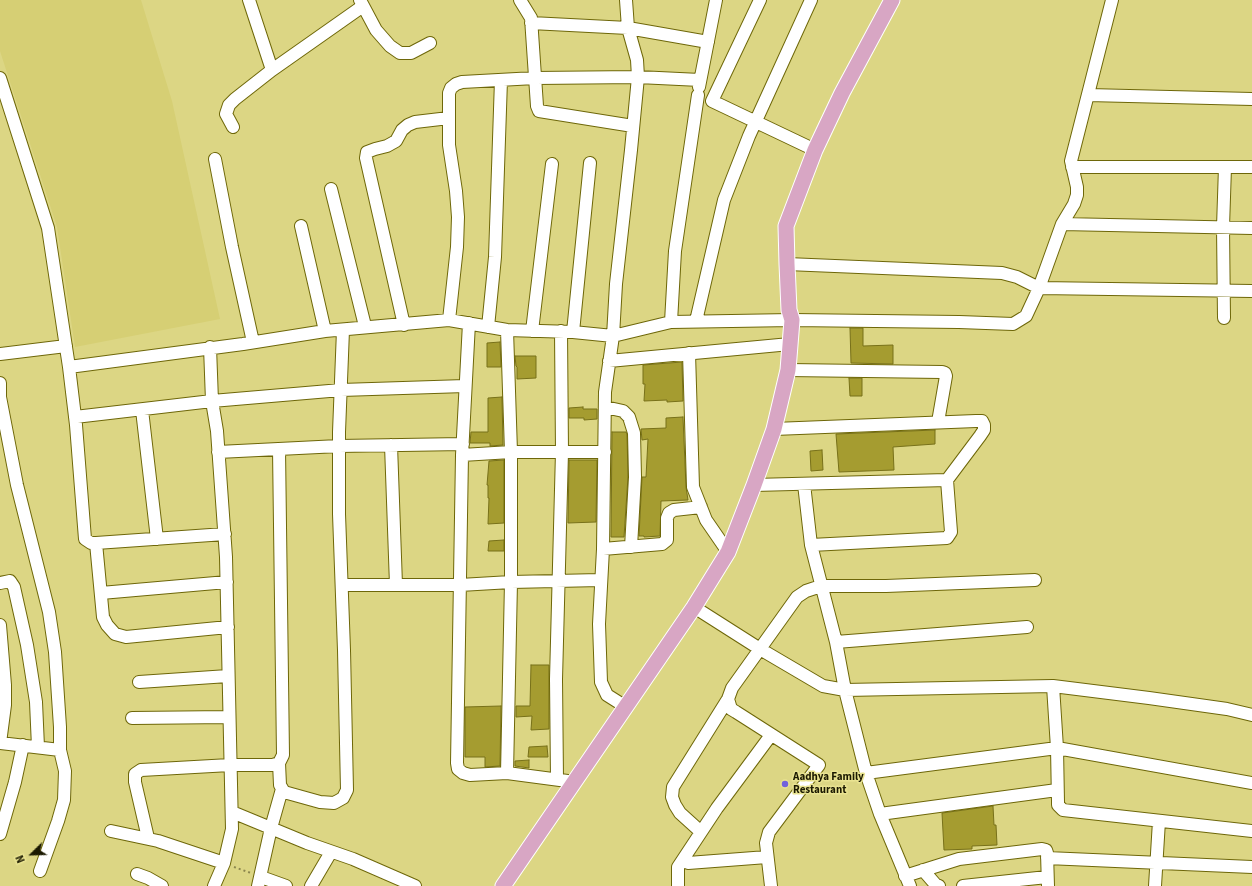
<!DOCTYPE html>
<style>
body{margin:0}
#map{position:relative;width:1252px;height:886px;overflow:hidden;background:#dcd684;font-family:"Source Sans 3",sans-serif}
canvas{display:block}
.north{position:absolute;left:12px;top:834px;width:40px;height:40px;-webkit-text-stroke:3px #e9e391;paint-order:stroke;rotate:247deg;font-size:11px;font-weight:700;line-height:16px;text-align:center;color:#1b1901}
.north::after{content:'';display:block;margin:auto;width:14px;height:18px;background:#1b1901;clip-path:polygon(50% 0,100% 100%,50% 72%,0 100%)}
</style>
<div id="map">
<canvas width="1252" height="886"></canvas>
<div class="north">N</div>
</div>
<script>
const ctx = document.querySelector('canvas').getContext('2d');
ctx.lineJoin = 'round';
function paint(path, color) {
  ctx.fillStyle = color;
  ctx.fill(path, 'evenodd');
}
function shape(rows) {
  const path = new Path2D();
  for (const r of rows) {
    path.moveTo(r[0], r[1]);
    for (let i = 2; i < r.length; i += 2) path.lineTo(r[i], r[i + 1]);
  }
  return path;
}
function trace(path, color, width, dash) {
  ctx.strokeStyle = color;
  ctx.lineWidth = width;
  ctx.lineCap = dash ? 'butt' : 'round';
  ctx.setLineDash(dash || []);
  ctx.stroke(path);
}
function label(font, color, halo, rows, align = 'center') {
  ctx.font = font + ' "Source Sans 3",sans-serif';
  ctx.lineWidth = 3;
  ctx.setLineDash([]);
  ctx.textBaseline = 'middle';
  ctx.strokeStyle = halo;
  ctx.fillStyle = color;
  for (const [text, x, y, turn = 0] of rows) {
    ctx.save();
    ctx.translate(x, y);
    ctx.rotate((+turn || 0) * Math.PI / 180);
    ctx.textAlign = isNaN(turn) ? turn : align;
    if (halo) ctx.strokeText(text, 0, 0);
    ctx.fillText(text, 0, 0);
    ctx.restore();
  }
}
paint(shape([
 [0,0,141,0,172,101,220,319,75,347,57,227,0,51]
]), '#d6cf74');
const building = shape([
 [850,328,863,328,863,346,893,345,893,364,851,363,850,328],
 [500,342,501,367,487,367,487,343,500,342],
 [515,356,536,356,536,378,517,379,517,367,516,366,515,356],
 [682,362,683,401,667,402,667,400,644,401,645,384,643,384,643,365,682,362],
 [849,378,862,378,862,396,850,396,849,378],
 [502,397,503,445,490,446,490,443,470,443,471,432,488,432,488,398,502,397],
 [583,407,583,409,597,409,597,419,584,420,584,418,569,418,569,408,583,407],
 [683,417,686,487,688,500,661,501,660,536,644,537,644,536,639,536,642,477,646,477,648,439,642,440,641,429,666,428,666,418,683,417],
 [935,430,935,444,893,447,894,470,839,472,836,434,935,430],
 [612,432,626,432,627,434,628,477,624,537,611,537,612,432],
 [822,450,823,470,811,471,810,451,822,450],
 [504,460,504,523,488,524,489,498,488,498,488,485,487,485,489,461,504,460],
 [569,460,597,460,596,522,568,523,569,460],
 [504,540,504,551,488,551,489,541,504,540],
 [531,665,549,665,549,729,531,730,532,716,516,717,516,706,530,706,531,665],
 [501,706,500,766,485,767,485,757,465,757,465,707,501,706],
 [547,746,548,757,528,757,529,747,547,746],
 [529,760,529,768,515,766,515,761,529,760],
 [993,806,994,825,996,825,997,845,972,846,972,849,944,850,942,813,993,806]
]);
paint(building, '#a59c30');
trace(building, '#777019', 1);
const minor = shape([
 [249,0,272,70,363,6],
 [360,0,376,30,390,46,400,53,411,53,430,43],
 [520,0,531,18,537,106,539,111,633,126],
 [626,0,628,28,637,60,638,77,631,150,616,284,613,336,605,392,603,549,599,624,601,682,607,695,626,707],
 [760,0,712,101,815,150],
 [531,23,628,28,708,42],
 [0,78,48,228,69,367,76,425,85,539,91,543,96,543,225,534],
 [699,87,716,0],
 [698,95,675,251,671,322,792,320,959,322,1013,324,1026,316,1039,288,1062,224,1074,204,1077,195,1077,187,1071,161,1112,0],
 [1088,95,1252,99],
 [233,127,226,114,229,105,235,99,272,70],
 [215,159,232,247,253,342],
 [1072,167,1252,167],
 [331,189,365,326],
 [1062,224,1252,228],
 [301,226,325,331],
 [787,264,1002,273,1017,277,1039,288,1252,291],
 [1224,318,1223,227,1225,167],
 [449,320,457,247,458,217,456,191,449,145,449,93,451,88,456,84,462,82,535,78,638,77,700,80],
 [696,321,724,200,749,136,811,0],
 [469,323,462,455,457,763,458,769,463,773,470,775,507,773,575,782],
 [404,325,366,158,367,152,375,149,387,146,396,141,402,130,408,125,415,122,449,118],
 [488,327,495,257,501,80],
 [532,331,552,164],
 [573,332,590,163],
 [210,347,212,401,217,431,226,557,232,829,224,863,214,886],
 [689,353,693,487,706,520,728,552],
 [0,354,66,346],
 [609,361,790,344],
 [69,367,243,344,325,331,449,320,507,330,573,332,613,336,671,322],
 [788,370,942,372,945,373,946,376,938,422],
 [0,383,0,397,17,485,49,612,55,652,60,727,60,750,65,771,64,800,58,821,40,871],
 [605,407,623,411,629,417,634,433,635,477,631,547],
 [142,410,157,539],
 [75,417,212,401,341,390,465,386],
 [774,429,976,421,982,421,984,425,984,430,980,436,947,480,951,532,947,538,811,545],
 [391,445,396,585],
 [218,452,339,446,463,444],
 [462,455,511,452,605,452],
 [804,484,811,545,836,642,845,690,866,773,880,814,910,886],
 [754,485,947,480],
 [96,543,103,617,107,625,115,634,126,637,228,627],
 [603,549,662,544,667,540,667,518,669,513,674,510,701,507],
 [0,583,10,581,14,587,27,645,36,702,38,747],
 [342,585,460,585,511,582,600,580],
 [101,593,227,582],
 [694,607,760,649,823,686,845,690,1053,686,1057,748,1058,802,1058,805,1063,810,1252,831],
 [0,625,5,685,5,705,0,743],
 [836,642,1027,627],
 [139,682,228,676],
 [1053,686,1149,698,1227,709,1252,715],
 [132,718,229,717],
 [0,743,60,750],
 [279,763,280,785,284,792,320,802,334,803,343,798,347,790,344,650,339,514,339,432,343,330],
 [507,773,511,582,511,452,507,330],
 [866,773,1057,748,1252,783],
 [557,779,556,679,562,452,561,331],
 [232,812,307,843,353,859,415,886],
 [880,814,1057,790],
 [111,831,158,841,224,863],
 [701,832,680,813,675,805,672,797,673,787,728,699],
 [0,834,15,782,23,745],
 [148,838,135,782,135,774,141,770,230,765,273,765,279,763,283,755,279,449],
 [1047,858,1252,867],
 [688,863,767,857],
 [923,870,936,885,939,886],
 [137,874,148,878,162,886],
 [905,876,959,859,1042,849,1046,850,1047,853,1048,886],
 [261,877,286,886],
 [258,886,271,828,282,789],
 [311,886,331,852],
 [678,886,678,867,717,808,771,735],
 [771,886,766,843,769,832,819,765,736,712,731,709,728,699,732,688,797,597,806,591,821,586,886,586,1035,580],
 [963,886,1047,877],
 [1155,886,1159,821]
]);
const major = shape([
 [503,886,694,607,728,552,754,485,774,429,788,370,792,320,789,310,787,264,786,226,815,150,842,93,892,0]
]);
trace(minor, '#6e6709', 14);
trace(major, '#fff', 17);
trace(shape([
 [234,867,251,873]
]), '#8b864d', 2, [2, 3]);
trace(minor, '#fff', 12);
trace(major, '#d8a6c4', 15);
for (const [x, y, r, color] of [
 [785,784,4,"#7162dc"]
]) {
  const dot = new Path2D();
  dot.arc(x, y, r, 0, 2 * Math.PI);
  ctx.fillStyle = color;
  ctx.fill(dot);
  trace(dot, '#e9e391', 1.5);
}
label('bold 11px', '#1b1901', '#e9e391', [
 ["Aadhya Family",793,778],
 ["Restaurant",793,791]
], 'left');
</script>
